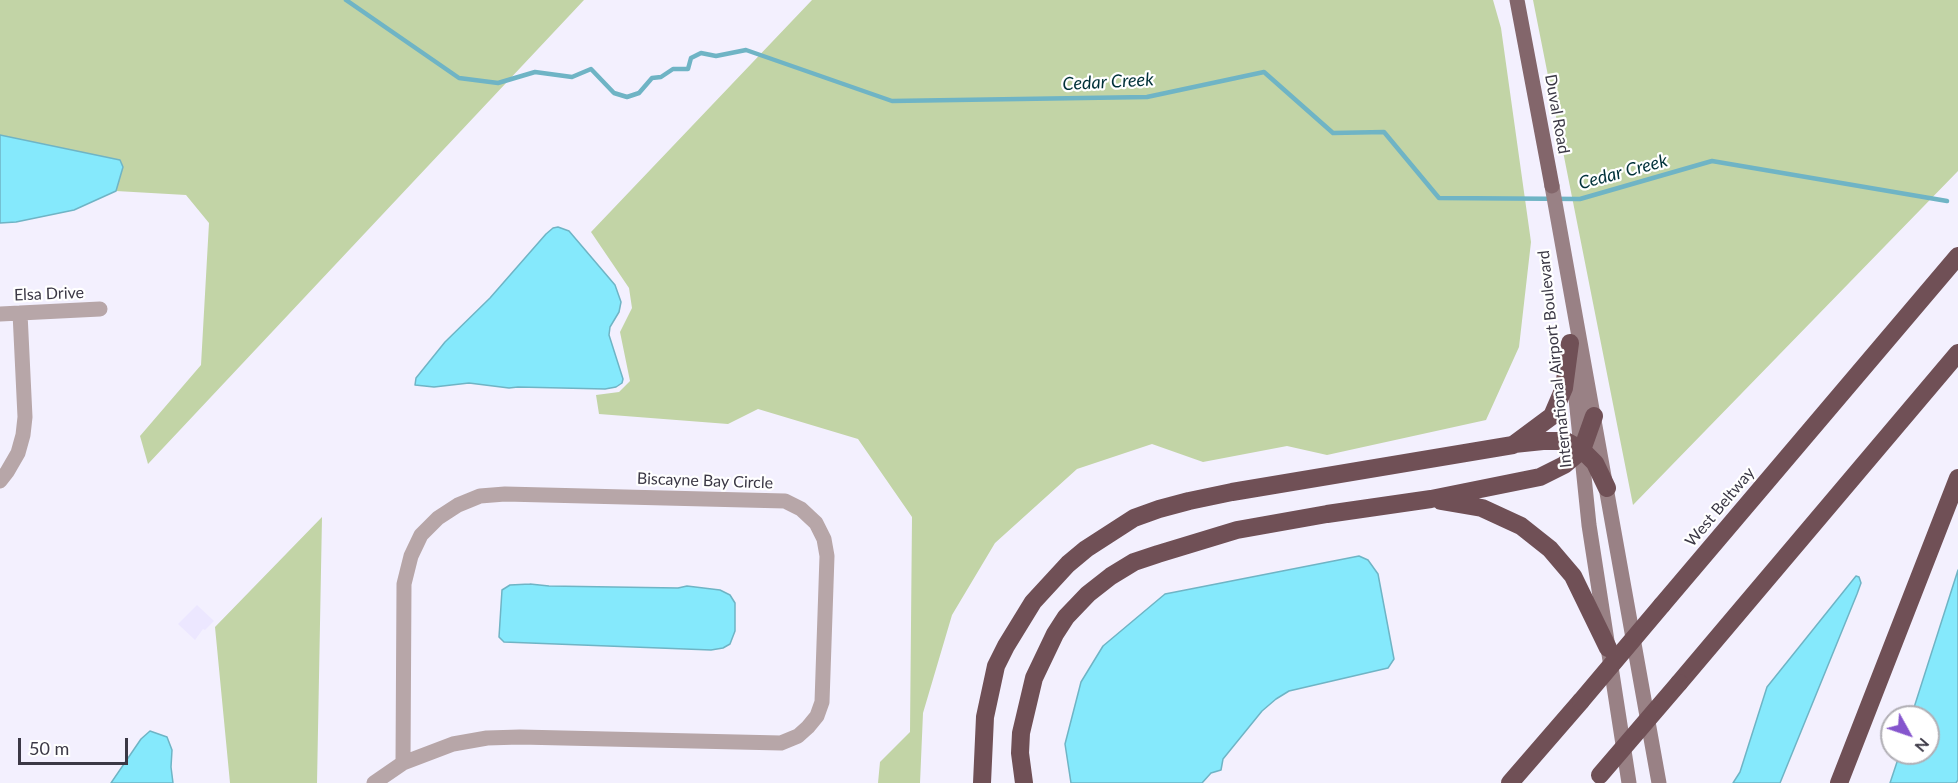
<!DOCTYPE html>
<style>
body{margin:0}
#map{position:relative;width:1958px;height:783px;overflow:hidden;background:#f3f0fe;font-family:Lato,sans-serif}
canvas{display:block}
.north{position:absolute;left:1880px;top:705px;width:60px;height:60px;box-sizing:border-box;background:#fff;border:2px solid #b1afb5;border-radius:50%;rotate:130deg;font-size:16px;font-weight:700;line-height:24px;text-align:center;color:#3b3845}
.north::after{content:'';display:block;margin:auto;width:21px;height:27px;background:#8555cd;clip-path:polygon(50% 0,100% 100%,50% 72%,0 100%)}
.scale{position:absolute;left:18px;top:738px;width:110px;height:27px;box-sizing:border-box;border:3px solid #3b3845;border-top:0;padding-left:8px;font-size:18px;line-height:21px;white-space:nowrap;color:#3b3845;-webkit-text-stroke:4px #fff;paint-order:stroke}
</style>
<div id="map">
<canvas width="1958" height="783"></canvas>
<div class="north">N</div>
<div class="scale">50 m</div>
</div>
<script>
const ctx = document.querySelector('canvas').getContext('2d');
ctx.lineJoin = 'round';
function paint(path, color) {
  ctx.fillStyle = color;
  ctx.fill(path, 'evenodd');
}
function shape(rows) {
  const path = new Path2D();
  for (const r of rows) {
    path.moveTo(r[0], r[1]);
    for (let i = 2; i < r.length; i += 2) path.lineTo(r[i], r[i + 1]);
  }
  return path;
}
function trace(path, color, width, dash) {
  ctx.strokeStyle = color;
  ctx.lineWidth = width;
  ctx.lineCap = dash ? 'butt' : 'round';
  ctx.setLineDash(dash || []);
  ctx.stroke(path);
}
function label(font, color, halo, rows, align = 'center') {
  ctx.font = font + ' Lato,sans-serif';
  ctx.lineWidth = 4.5;
  ctx.setLineDash([]);
  ctx.textBaseline = 'middle';
  ctx.strokeStyle = halo;
  ctx.fillStyle = color;
  for (const [text, x, y, turn = 0] of rows) {
    ctx.save();
    ctx.translate(x, y);
    ctx.rotate((+turn || 0) * Math.PI / 180);
    ctx.textAlign = isNaN(turn) ? turn : align;
    if (halo) ctx.strokeText(text, 0, 0);
    ctx.fillText(text, 0, 0);
    ctx.restore();
  }
}
paint(shape([
 [197,605,214,621,205,630,203,629,195,640,178,624]
]), '#ece7ff');
paint(shape([
 [0,0,584,0,148,464,140,436,201,365,209,223,186,195,116,191,123,167,120,160,0,135],
 [812,0,1493,0,1501,28,1531,242,1519,347,1486,420,1327,455,1287,446,1203,462,1152,444,1077,469,995,543,952,615,923,713,920,783,878,783,880,762,910,732,912,517,858,439,758,409,728,424,599,414,596,395,619,392,630,381,620,332,632,308,629,288,591,232],
 [1533,0,1958,0,1958,171,1633,505],
 [322,517,317,783,230,783,215,627]
]), '#c2d4a6');
const water = shape([
 [0,135,120,160,123,167,116,191,74,210,16,222,0,223,0,135],
 [558,227,569,231,615,285,621,302,619,312,610,327,609,335,623,379,622,383,616,387,605,389,518,387,509,388,469,383,434,387,415,385,416,378,445,342,490,298,546,234,553,228,558,227],
 [1359,556,1368,560,1378,574,1394,659,1388,668,1289,691,1276,699,1262,711,1223,759,1221,770,1211,773,1202,783,1071,783,1065,744,1081,682,1103,646,1165,594,1359,556],
 [1958,570,1958,780,1956,783,1890,783,1900,753,1928,753,1928,717,1911,717,1958,570],
 [1856,576,1859,577,1861,583,1857,594,1780,783,1733,783,1740,772,1767,687,1856,576],
 [530,584,549,586,678,588,687,586,720,590,730,595,735,603,735,631,730,644,723,648,711,650,504,642,499,637,502,590,510,585,530,584],
 [150,731,167,737,172,750,171,767,173,783,111,783,141,739,150,731]
]);
paint(water, '#85e9fc');
trace(water, '#6fb4c5', 1.5);
trace(shape([
 [346,0,459,78,498,83,535,72,572,77,591,69,614,93,627,97,639,93,652,78,661,77,673,69,688,69,691,58,701,53,716,56,746,50,892,101,1147,97,1264,72,1333,133,1384,132,1439,198,1580,199,1712,161,1947,201]
]), '#6fb4c5', 4.5);
trace(shape([
 [0,314,100,309],
 [0,481,7,472,18,453,23,435,25,417,20,313],
 [374,783,403,763,453,744,487,738,520,737,781,743,798,736,808,727,817,716,822,702,827,556,824,539,816,523,801,509,785,501,505,494,480,496,458,505,438,518,421,535,411,556,404,584,403,763]
]), '#b7a6a8', 15);
trace(shape([
 [1552,186,1659,783],
 [1572,360,1589,525,1629,783]
]), '#998185', 15);
trace(shape([
 [1517,0,1552,186]
]), '#83666b', 15);
trace(shape([
 [1514,444,1543,441,1566,441,1582,450,1595,463,1607,488],
 [1441,501,1482,508,1521,526,1550,549,1573,576,1608,648],
 [1662,605,1958,256],
 [1679,683,1958,353],
 [982,783,985,717,996,666,1006,646,1033,602,1068,564,1086,549,1134,518,1159,509,1189,501,1232,492,1513,445,1552,416,1564,388,1570,343],
 [1024,783,1020,753,1021,733,1034,678,1055,634,1066,617,1088,594,1111,576,1134,562,1158,554,1237,530,1327,514,1431,499,1540,477,1564,465,1582,450,1594,416],
 [1510,783,1581,701],
 [1839,783,1958,478]
]), '#705056', 18);
trace(shape([
 [1581,701,1662,605],
 [1600,775,1679,683]
]), '#705056', 18);
label('16px', '#3b3845', '#fff', [
 ["Duval Road",1557,114,80],
 ["Elsa Drive",49,294,-2],
 ["International Airport Boulevard",1555,359,-96],
 ["Biscayne Bay Circle",705,481,2],
 ["West Beltway",1720,507,-50]
]);
label('italic 18px', '#003139', '#fff', [
 ["Cedar Creek",1108,82,-3],
 ["Cedar Creek",1623,172,-15]
]);
</script>
